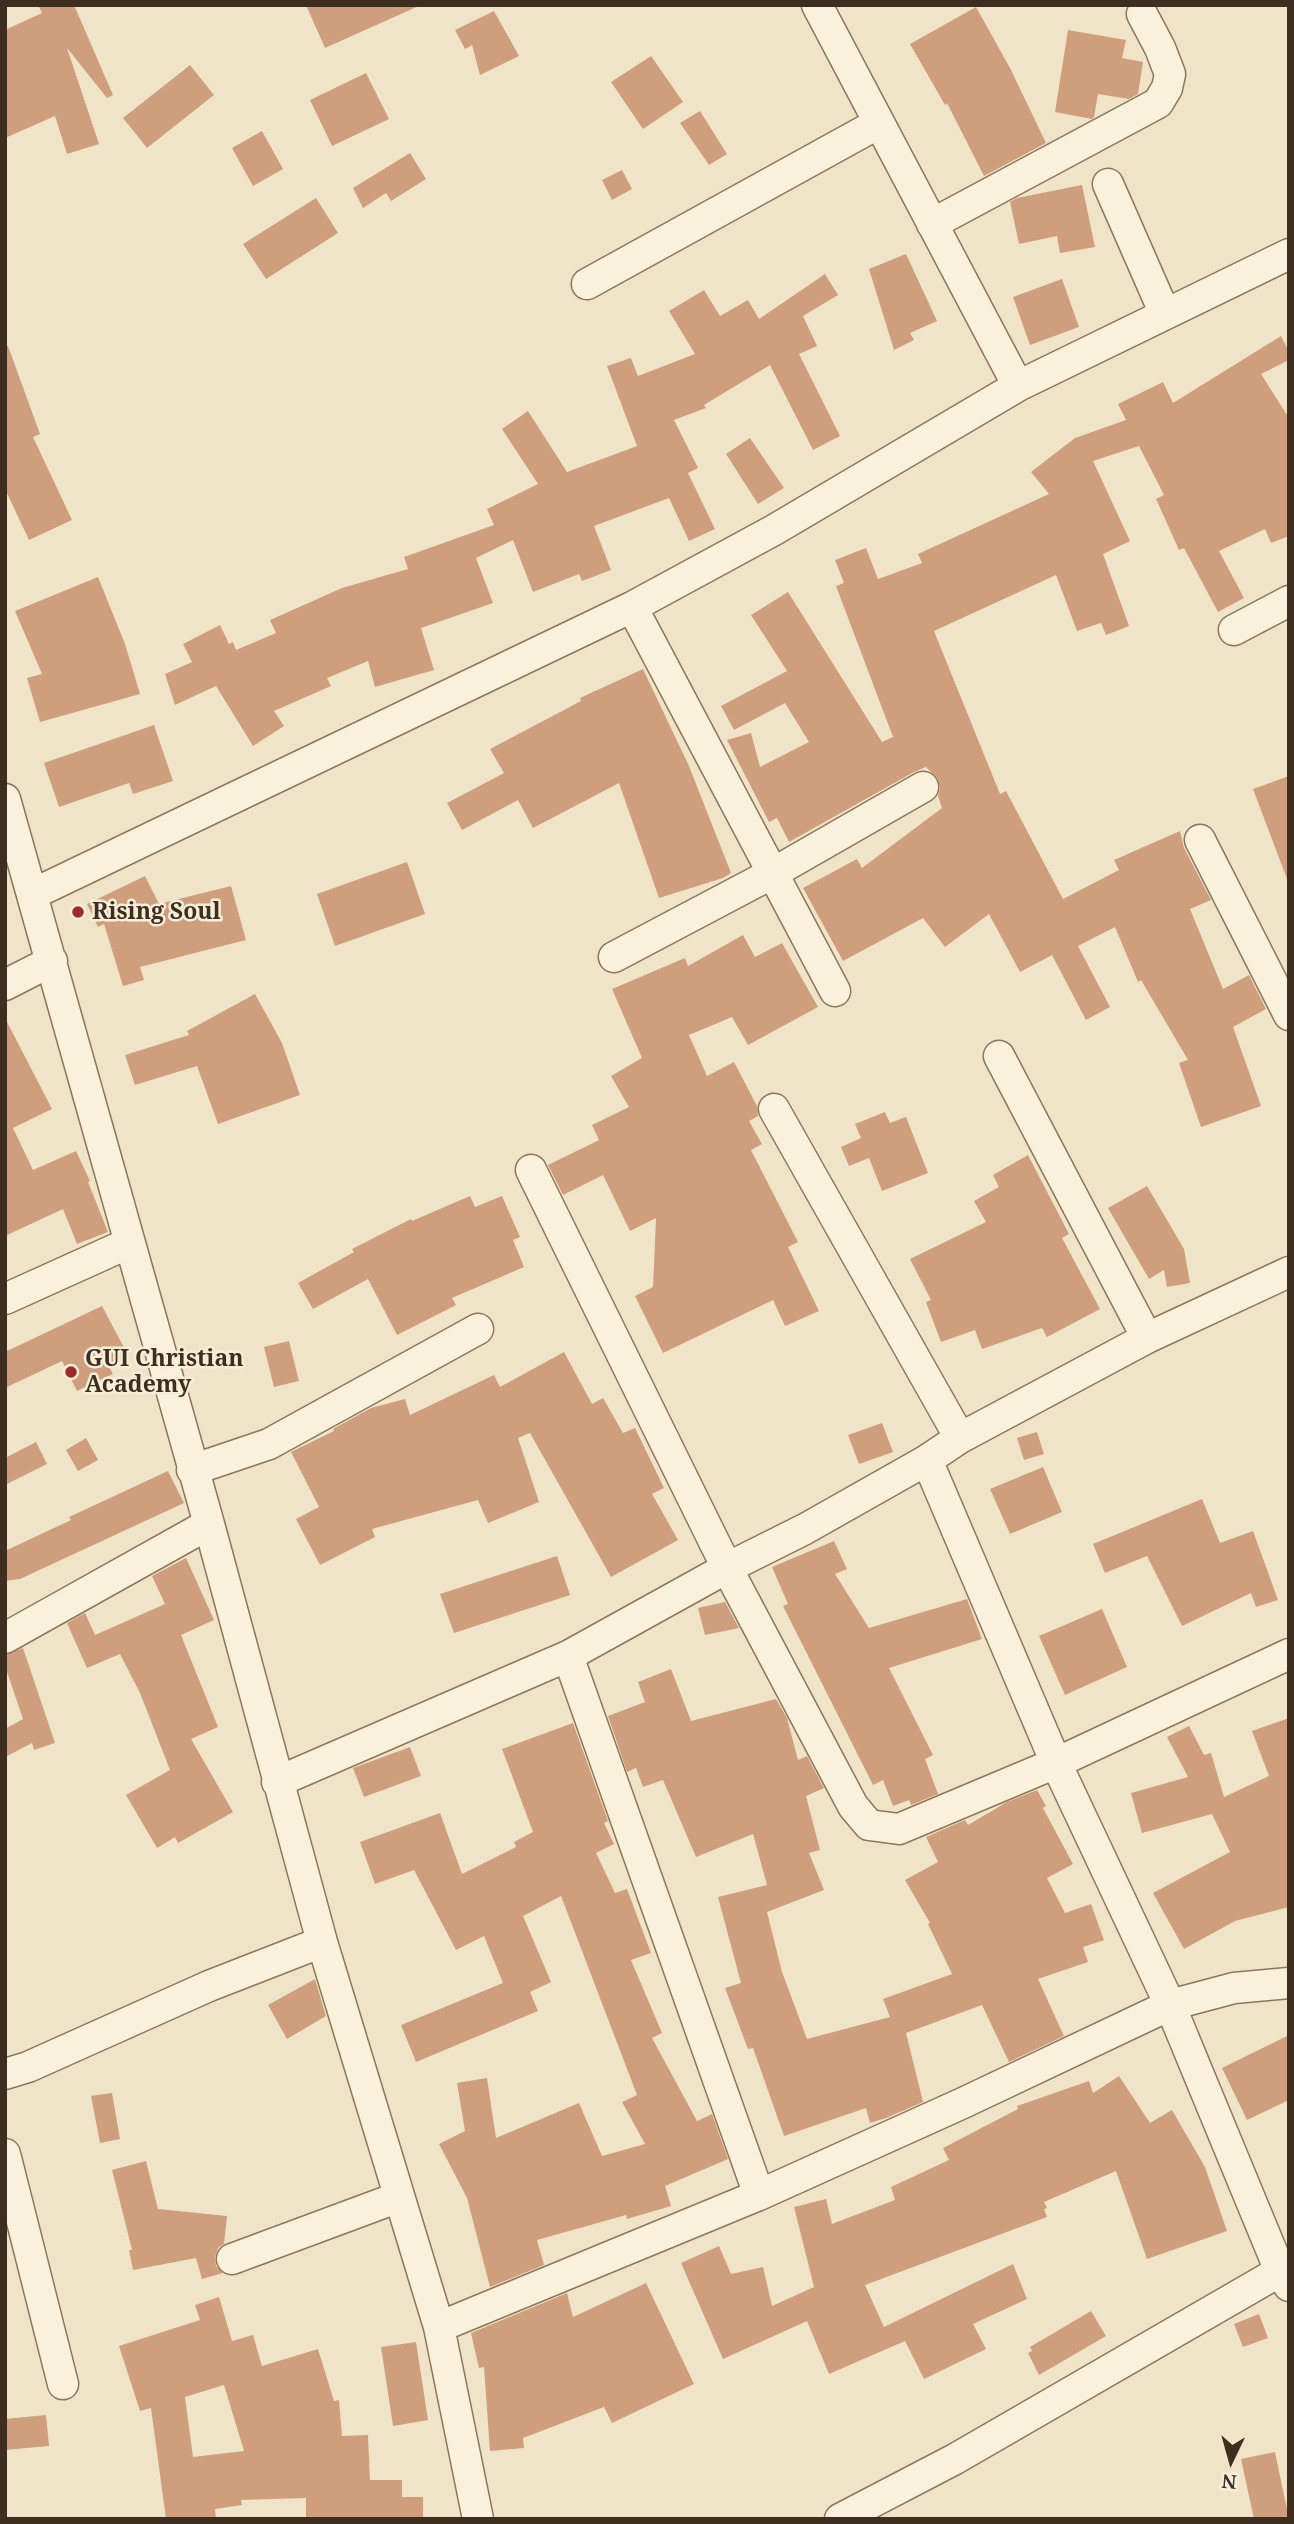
<!DOCTYPE html>
<style>
body{margin:0}
#map{position:relative;width:1294px;height:2524px;overflow:hidden;background:#f0e4c8;font-family:"Noto Serif",serif}
canvas{display:block}
.frame{position:absolute;inset:0;border:7px solid #3d2e20;pointer-events:none}
.north{position:absolute;left:1196px;top:2426px;width:70px;height:70px;-webkit-text-stroke:5px #f7eed8;paint-order:stroke;rotate:185deg;font-size:19px;font-weight:700;line-height:28px;text-align:center;color:#3d2e20}
.north::after{content:'';display:block;margin:auto;width:24px;height:32px;background:#3d2e20;clip-path:polygon(50% 0,100% 100%,50% 72%,0 100%)}
</style>
<div id="map">
<canvas width="1294" height="2524"></canvas>
<div class="frame"></div>
<div class="north">N</div>
</div>
<script>
const ctx = document.querySelector('canvas').getContext('2d');
ctx.lineJoin = 'round';
function paint(path, color) {
  ctx.fillStyle = color;
  ctx.fill(path, 'evenodd');
}
function shape(rows) {
  const path = new Path2D();
  for (const r of rows) {
    path.moveTo(r[0], r[1]);
    for (let i = 2; i < r.length; i += 2) path.lineTo(r[i], r[i + 1]);
  }
  return path;
}
function trace(path, color, width, dash) {
  ctx.strokeStyle = color;
  ctx.lineWidth = width;
  ctx.lineCap = dash ? 'butt' : 'round';
  ctx.setLineDash(dash || []);
  ctx.stroke(path);
}
function label(font, color, halo, rows, align = 'center') {
  ctx.font = font + ' "Noto Serif",serif';
  ctx.lineWidth = 5;
  ctx.setLineDash([]);
  ctx.textBaseline = 'middle';
  ctx.strokeStyle = halo;
  ctx.fillStyle = color;
  for (const [text, x, y, turn = 0] of rows) {
    ctx.save();
    ctx.translate(x, y);
    ctx.rotate((+turn || 0) * Math.PI / 180);
    ctx.textAlign = isNaN(turn) ? turn : align;
    if (halo) ctx.strokeText(text, 0, 0);
    ctx.fillText(text, 0, 0);
    ctx.restore();
  }
}
paint(shape([
 [38,5,74,5,113,95,107,98,67,48,99,144,67,154,55,116,5,138,5,30,42,13],
 [306,5,421,5,325,48],
 [976,7,1010,68,1046,143,984,176,947,103,945,105,910,44],
 [494,11,519,56,480,75,472,45,465,49,455,30],
 [1068,30,1126,40,1122,58,1143,62,1138,94,1129,99,1098,94,1094,117,1092,119,1055,112],
 [651,56,683,102,643,129,611,82],
 [190,65,214,95,147,148,123,118],
 [366,73,389,119,332,146,310,100],
 [700,111,727,154,709,165,680,123],
 [262,131,283,169,253,186,232,148],
 [410,153,426,179,391,201,386,193,363,208,353,188],
 [622,170,632,189,612,200,602,180],
 [1082,185,1095,247,1060,253,1057,236,1019,244,1010,202,1017,198],
 [316,198,338,233,266,279,243,244],
 [906,254,937,321,910,333,914,340,894,350,869,269],
 [825,274,838,295,803,316,817,346,799,354,840,436,813,450,770,365,704,405,706,408,674,420,698,468,688,473,715,529,689,541,669,498,594,526,611,570,582,581,579,574,533,592,513,540,476,558,493,603,421,628,434,670,375,687,368,661,327,678,331,686,274,711,284,726,253,746,216,686,175,705,165,674,192,662,183,644,220,625,229,644,233,642,236,650,276,633,270,620,342,588,408,569,404,557,494,525,487,509,538,484,502,429,528,411,567,472,637,446,607,366,631,358,638,376,695,354,669,311,704,290,720,316,748,300,759,319],
 [1062,279,1079,327,1030,345,1013,297],
 [1281,336,1289,352,1289,360,1261,374,1289,418,1289,536,1271,543,1265,529,1219,551,1244,598,1218,612,1184,548,1179,550,1156,499,1164,495,1139,446,1093,461,1130,541,1103,554,1129,626,1106,635,1101,623,1077,631,1056,575,934,631,1000,794,1006,791,1063,899,1119,870,1114,860,1180,831,1184,848,1211,900,1190,909,1223,989,1249,975,1266,1009,1233,1027,1261,1106,1201,1127,1179,1063,1188,1060,1141,980,1138,982,1115,927,1078,946,1110,1007,1086,1020,1052,955,1020,972,989,914,945,947,923,918,843,961,803,888,857,859,862,868,942,808,938,796,940,788,938,779,926,767,914,772,789,842,777,818,769,822,727,740,751,733,760,767,809,742,785,703,734,730,721,706,787,671,751,615,788,592,882,742,893,737,836,586,844,583,835,560,866,548,878,579,922,563,918,554,1049,494,1031,472,1075,438,1126,420,1118,404,1163,382,1173,403],
 [5,346,8,346,40,434,33,437,72,520,29,540,5,489],
 [750,438,784,488,758,504,726,454],
 [98,577,125,644,140,694,40,722,27,678,42,674,15,611],
 [643,669,689,766,731,873,723,878,659,898,619,783,533,828,518,800,462,830,447,803,504,773,490,749,581,701,580,698],
 [154,725,173,781,133,794,129,783,59,807,44,763],
 [1289,776,1289,879,1287,879,1253,789],
 [407,862,425,914,335,946,317,894],
 [145,876,159,904,231,886,246,940,140,967,144,980,123,986,104,924,98,927,87,904],
 [743,935,755,957,782,943,818,1007,748,1045,732,1017,689,1035,707,1076,734,1062,757,1106,758,1116,749,1121,762,1144,751,1150,798,1242,788,1247,819,1311,785,1326,773,1300,663,1353,635,1296,653,1287,656,1218,630,1231,603,1175,563,1195,548,1165,599,1140,592,1125,629,1107,611,1076,642,1058,612,989,685,958,688,966],
 [255,994,282,1043,300,1095,218,1124,197,1066,135,1085,125,1055,189,1035,187,1031],
 [5,1018,52,1109,13,1128,33,1170,76,1151,90,1181,88,1182,108,1232,77,1244,63,1209,5,1236],
 [885,1112,890,1123,906,1117,928,1173,882,1191,869,1158,849,1166,841,1147,861,1138,855,1124],
 [1028,1155,1069,1234,1062,1238,1100,1309,1047,1337,1042,1328,982,1349,975,1330,941,1342,926,1302,931,1300,910,1259,986,1222,974,1201,999,1187,993,1175],
 [1147,1186,1184,1249,1190,1283,1167,1287,1164,1270,1149,1279,1108,1208],
 [470,1196,475,1207,502,1196,520,1237,513,1240,524,1267,452,1298,456,1305,397,1335,368,1279,313,1309,298,1283,354,1252,352,1249,411,1219,412,1221],
 [102,1306,129,1357,109,1367,113,1374,77,1391,62,1361,5,1388,5,1352],
 [289,1341,299,1381,274,1387,264,1347],
 [564,1352,592,1404,603,1398,623,1433,635,1428,664,1488,652,1494,678,1540,611,1577,530,1433,518,1438,539,1502,488,1523,478,1500,372,1529,375,1537,320,1565,296,1519,319,1507,291,1452,334,1431,333,1429,371,1408,405,1399,410,1415,494,1375,500,1387],
 [882,1423,893,1452,859,1464,848,1435],
 [1037,1432,1044,1454,1024,1460,1017,1438],
 [86,1438,98,1460,78,1471,66,1450],
 [36,1442,47,1464,5,1485,5,1458],
 [1043,1467,1062,1512,1010,1534,990,1489],
 [168,1471,184,1503,20,1579,5,1581,5,1551,71,1520,69,1517],
 [1202,1499,1220,1543,1253,1531,1278,1600,1256,1607,1251,1593,1182,1626,1147,1556,1105,1573,1093,1544],
 [834,1541,847,1569,835,1574,869,1628,967,1599,982,1639,889,1668,933,1755,925,1759,938,1794,911,1805,909,1800,893,1806,883,1780,873,1785,783,1606,788,1604,772,1567],
 [557,1556,570,1595,454,1633,440,1594],
 [186,1558,214,1620,181,1635,218,1727,191,1739,233,1812,178,1843,175,1837,157,1848,126,1795,170,1770,140,1693,120,1654,87,1668,67,1623,85,1613,95,1635,165,1604,152,1576],
 [725,1602,739,1628,705,1635,698,1608],
 [1102,1609,1127,1667,1065,1695,1039,1636],
 [23,1648,55,1743,34,1750,32,1743,5,1757,5,1729,23,1719,5,1666,5,1655],
 [671,1669,691,1721,776,1699,787,1718,798,1760,807,1756,824,1788,806,1796,820,1850,809,1853,824,1890,767,1912,782,1972,807,2039,890,2017,883,1999,952,1974,928,1924,930,1923,905,1880,938,1862,926,1837,965,1820,968,1825,1007,1802,1037,1790,1046,1806,1043,1808,1073,1864,1047,1878,1065,1913,1091,1904,1104,1940,1083,1947,1088,1962,1038,1979,1064,2036,1009,2062,982,2005,906,2033,923,2102,886,2118,870,2123,866,2108,784,2136,753,2048,748,2049,725,1988,741,1983,718,1897,767,1885,753,1834,696,1857,663,1780,643,1787,636,1768,627,1772,608,1716,645,1702,638,1682],
 [1289,1718,1289,1907,1235,1921,1184,1949,1153,1893,1230,1852,1212,1814,1142,1833,1131,1793,1188,1777,1167,1737,1189,1726,1204,1755,1211,1753,1224,1797,1269,1776,1252,1731],
 [573,1723,608,1821,604,1823,614,1844,596,1853,615,1893,627,1889,651,1953,631,1960,662,2033,652,2038,697,2121,712,2114,728,2159,665,2186,671,2206,627,2219,626,2215,537,2240,544,2265,490,2287,467,2198,439,2144,465,2131,457,2083,487,2078,496,2138,579,2103,602,2156,645,2144,622,2102,637,2095,561,1896,523,1916,551,1982,530,1992,538,2011,416,2062,401,2025,503,1983,484,1936,456,1950,414,1870,375,1884,360,1842,440,1813,462,1874,516,1847,514,1842,533,1832,502,1749],
 [410,1747,421,1776,364,1797,353,1768],
 [315,1979,326,2016,287,2039,268,2005],
 [1289,2035,1289,2100,1247,2120,1222,2068],
 [1119,2076,1150,2123,1172,2110,1205,2167,1227,2231,1147,2259,1116,2171,1044,2202,1047,2208,1044,2209,1047,2217,865,2285,884,2327,1013,2264,1027,2299,973,2324,986,2349,924,2379,905,2341,829,2374,807,2321,723,2359,681,2263,719,2246,731,2274,763,2267,772,2306,814,2287,794,2207,826,2199,832,2224,895,2200,891,2187,949,2160,943,2148,1018,2109,1017,2106,1089,2081,1093,2093],
 [112,2093,120,2139,100,2143,91,2096],
 [146,2161,158,2209,227,2216,224,2244,218,2248,215,2257,216,2266,223,2273,202,2279,196,2258,133,2270,129,2250,132,2250,112,2170],
 [646,2283,694,2384,612,2423,604,2407,523,2438,524,2448,490,2451,484,2367,479,2368,471,2333,567,2293,573,2317],
 [219,2297,232,2341,253,2335,262,2366,318,2349,334,2401,339,2400,342,2436,368,2435,370,2480,402,2480,402,2497,423,2497,423,2519,306,2519,306,2498,241,2500,242,2505,215,2509,216,2519,166,2519,151,2408,140,2411,119,2346,200,2320,195,2305],
 [224,2385,244,2451,193,2457,185,2397],
 [1091,2311,1106,2336,1039,2375,1028,2353,1032,2351,1030,2347],
 [1259,2314,1268,2338,1243,2347,1234,2324],
 [416,2342,428,2420,393,2426,381,2347],
 [46,2415,49,2446,5,2450,5,2419],
 [1275,2452,1289,2519,1254,2519,1241,2459]
]), '#cf9f7d');
const minor = shape([
 [817,5,1018,386],
 [1108,184,1165,314],
 [932,224,1158,103,1167,88,1170,74,1160,48,1142,14],
 [587,284,879,123],
 [632,607,835,991],
 [1234,630,1289,601],
 [5,799,209,1524,322,1942,439,2327,478,2519],
 [1200,840,1289,1015],
 [33,894,632,607,774,530,1018,386,1289,254],
 [614,957,773,873,923,787],
 [5,985,52,961],
 [999,1056,1147,1338],
 [774,1109,960,1438],
 [531,1170,727,1568,853,1806,869,1825,899,1829,1056,1763,1289,1654],
 [5,1299,129,1243],
 [927,1460,1056,1763,1170,2005,1280,2271,1289,2286],
 [192,1470,269,1444,478,1329],
 [5,1638,209,1524],
 [568,1656,759,2195],
 [277,1782,568,1656,727,1568,805,1529,927,1460,960,1438,1147,1338,1289,1272],
 [5,2074,28,2067,209,1986,322,1942],
 [5,2154,63,2384],
 [232,2259,399,2197],
 [439,2327,759,2195,963,2103,1170,2005,1234,1988,1289,1983],
 [840,2519,955,2459,1289,2266]
]);
trace(minor, '#8d765c', 33);
trace(minor, '#faf1dc', 30);
for (const [x, y, r, color] of [
 [78,912,7,"#9e2a2b"],
 [71,1372,7,"#9e2a2b"]
]) {
  const dot = new Path2D();
  dot.arc(x, y, r, 0, 2 * Math.PI);
  ctx.fillStyle = color;
  ctx.fill(dot);
  trace(dot, '#f7eed8', 2.5);
}
label('bold 23px', '#3d2e20', '#f7eed8', [
 ["Rising Soul",92,912],
 ["GUI Christian",85,1359],
 ["Academy",85,1385]
], 'left');
</script>
